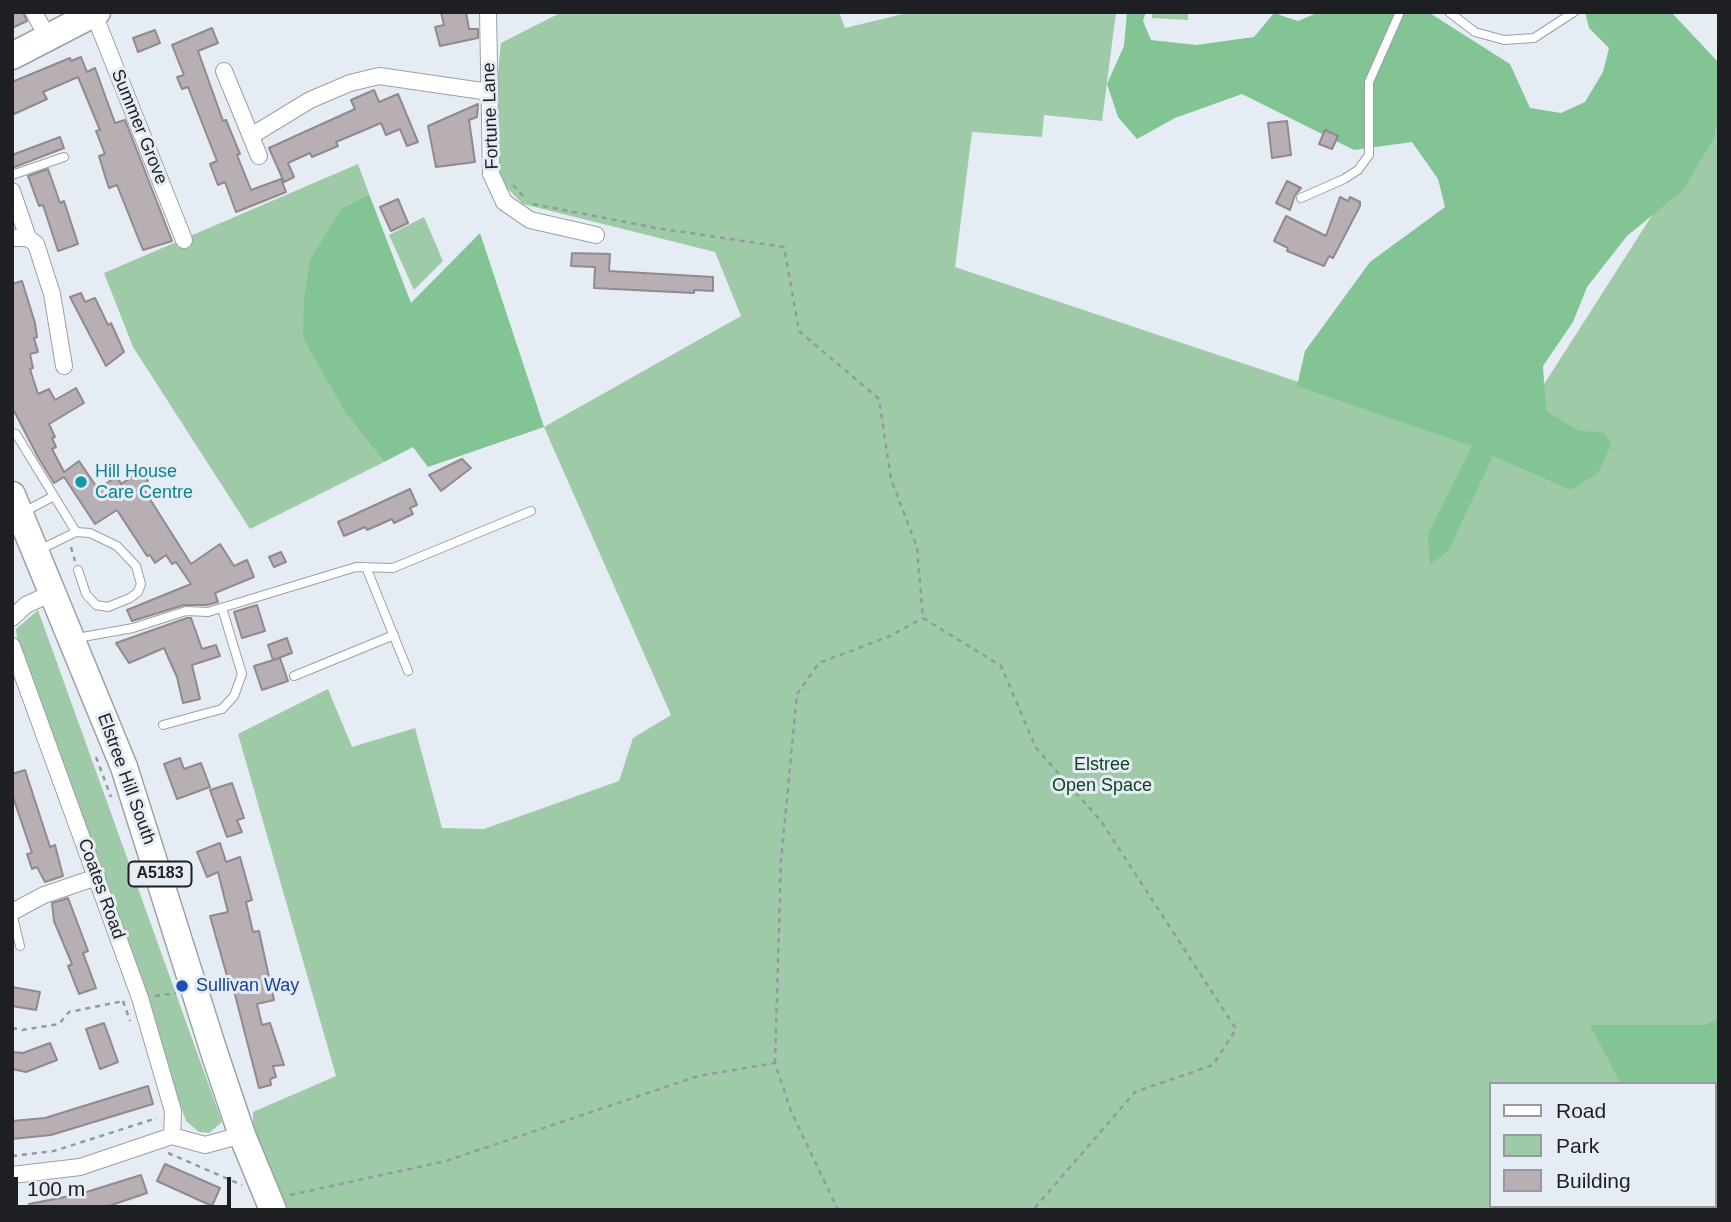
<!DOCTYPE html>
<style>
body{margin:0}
#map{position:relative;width:1731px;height:1222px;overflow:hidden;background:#e6ecf4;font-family:Helvetica,sans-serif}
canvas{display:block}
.frame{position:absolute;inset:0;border:14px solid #1d1f22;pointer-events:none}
.legend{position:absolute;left:1489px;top:1082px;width:228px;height:126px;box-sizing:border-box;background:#e6ecf4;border:2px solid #969aa0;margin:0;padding:9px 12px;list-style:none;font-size:21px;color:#1d1f22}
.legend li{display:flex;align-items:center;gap:14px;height:35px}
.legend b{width:35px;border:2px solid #969aa0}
.scale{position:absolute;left:14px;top:1177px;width:217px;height:32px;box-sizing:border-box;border:4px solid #1d1f22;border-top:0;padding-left:9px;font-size:21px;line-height:24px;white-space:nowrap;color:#1d1f22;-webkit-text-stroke:5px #e6ecf4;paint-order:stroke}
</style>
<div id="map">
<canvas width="1731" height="1222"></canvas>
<div class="frame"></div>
<ul class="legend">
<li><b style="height:9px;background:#fff"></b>Road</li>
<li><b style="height:19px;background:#9ecaa8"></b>Park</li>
<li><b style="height:19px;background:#b8afb4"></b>Building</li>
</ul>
<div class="scale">100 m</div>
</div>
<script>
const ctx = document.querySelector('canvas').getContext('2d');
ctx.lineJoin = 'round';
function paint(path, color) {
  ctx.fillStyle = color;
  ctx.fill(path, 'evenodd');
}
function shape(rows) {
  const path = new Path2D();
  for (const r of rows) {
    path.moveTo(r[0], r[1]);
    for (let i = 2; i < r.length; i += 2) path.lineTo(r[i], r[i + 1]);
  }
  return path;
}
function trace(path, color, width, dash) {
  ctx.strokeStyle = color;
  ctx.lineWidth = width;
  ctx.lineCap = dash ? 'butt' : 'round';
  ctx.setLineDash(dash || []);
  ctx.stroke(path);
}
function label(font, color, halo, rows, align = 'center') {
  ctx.font = font + ' Helvetica,sans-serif';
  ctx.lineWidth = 6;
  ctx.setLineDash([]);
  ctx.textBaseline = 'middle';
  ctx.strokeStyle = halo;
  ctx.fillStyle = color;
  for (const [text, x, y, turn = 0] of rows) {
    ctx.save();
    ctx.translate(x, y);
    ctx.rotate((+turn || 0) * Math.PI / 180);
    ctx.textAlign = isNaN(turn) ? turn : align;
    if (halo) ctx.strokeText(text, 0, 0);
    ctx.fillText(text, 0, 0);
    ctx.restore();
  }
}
paint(shape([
 [562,12,839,12,845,28,911,12,1116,12,1102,121,1044,115,1042,137,972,132,955,267,1502,450,1697,145,1719,74,1719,1126,1715,1130,1715,1084,1491,1084,1491,1206,1653,1206,1651,1210,285,1210,253,1139,253,1112,336,1076,238,734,328,689,352,747,415,728,442,828,484,829,619,781,633,738,671,715,544,427,741,316,715,252,523,204,504,185,497,171,494,114,501,43],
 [1152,12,1188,12,1188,20,1152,18],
 [358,164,369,194,342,208,347,415,384,462,250,529,133,347,104,273],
 [424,217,443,261,414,290,389,235],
 [38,610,222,1122,209,1133,199,1132,186,1121,18,647,16,629]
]), '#9ecaa8');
paint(shape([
 [1127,12,1146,12,1143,21,1151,40,1196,45,1254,37,1274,13,1298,21,1319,12,1428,12,1510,64,1530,108,1561,113,1585,102,1603,72,1609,48,1589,28,1585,12,1671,12,1719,63,1719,111,1714,138,1683,190,1627,236,1587,287,1573,322,1543,366,1546,411,1579,431,1605,433,1611,445,1598,473,1571,490,1493,456,1448,551,1430,565,1428,534,1472,446,1297,386,1305,351,1370,262,1445,207,1438,179,1412,142,1354,150,1242,94,1175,118,1137,139,1118,117,1107,84,1124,46],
 [369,194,411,303,480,233,544,427,428,467,413,447,384,462,347,415,303,338,304,299,310,260,342,208],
 [1719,1018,1719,1125,1715,1130,1715,1084,1621,1084,1590,1025,1705,1025],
 [1599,1206,1654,1206,1652,1210,1596,1210]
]), '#82c493');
const building = shape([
 [12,12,23,12,27,21,12,28,12,12],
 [441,12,466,12,469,29,478,29,478,38,440,46,435,27,444,25,441,12],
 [212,28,218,43,198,51,223,121,226,120,240,154,237,155,251,190,281,179,286,192,236,212,225,182,218,185,210,164,217,161,188,87,182,89,177,77,184,75,172,45,212,28],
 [155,30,160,43,138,52,133,38,155,30],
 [81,57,87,72,95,68,115,123,125,120,172,241,143,250,117,185,109,188,105,176,99,156,105,154,96,131,100,130,78,77,43,92,47,99,12,115,12,82,70,58,71,61,81,57],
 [374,90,379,102,398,94,418,142,407,146,400,129,386,135,381,123,336,142,338,146,312,157,310,153,288,163,294,177,284,182,269,148,355,109,351,100,374,90],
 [478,104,477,117,469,120,475,162,436,167,428,126,478,104],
 [1287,121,1291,155,1272,158,1268,123,1287,121],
 [1325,130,1338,136,1332,149,1319,144,1325,130],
 [60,137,64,148,12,168,12,155,60,137],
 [48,169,60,203,64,201,78,244,58,251,43,205,39,206,28,176,48,169],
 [1287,181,1301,188,1295,195,1290,210,1276,203,1287,181],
 [1340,197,1348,201,1350,197,1360,202,1360,206,1333,258,1329,256,1324,266,1287,251,1288,248,1274,241,1286,216,1326,236,1340,197],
 [398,199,408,223,391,231,380,207,398,199],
 [572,253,610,254,609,271,713,277,713,291,694,290,694,293,594,288,595,267,571,266,572,253],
 [22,281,35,323,37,337,34,338,38,352,30,354,33,368,30,369,38,394,49,389,55,400,76,388,84,403,49,424,55,437,52,438,56,447,52,449,64,472,79,461,98,489,117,476,121,484,141,471,148,481,141,485,191,564,220,544,234,566,247,560,254,577,215,593,218,602,207,605,184,605,132,621,127,610,191,584,176,562,172,564,166,555,155,563,150,555,147,556,117,510,95,524,64,477,54,483,38,457,12,407,12,284,22,281],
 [81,293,85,302,95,298,108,325,111,323,124,352,106,366,70,297,81,293],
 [462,459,471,468,441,491,429,475,462,459],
 [410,489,417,505,410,508,413,514,394,523,392,519,367,530,365,527,344,536,338,522,410,489],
 [281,552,286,562,274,567,269,557,281,552],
 [257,605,265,631,242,638,234,612,257,605],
 [187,618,191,618,202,649,216,645,220,656,192,665,200,699,183,703,177,677,164,648,129,663,116,643,187,618],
 [287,638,292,653,273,660,268,645,287,638],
 [280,658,288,681,262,690,254,666,280,658],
 [180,758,184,769,201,763,210,787,177,799,164,764,180,758],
 [25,770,50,847,55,845,63,876,45,882,37,867,32,869,27,854,32,853,12,794,12,774,25,770],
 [232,783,244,818,237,820,242,832,227,837,210,790,232,783],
 [220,843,226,862,240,857,252,900,246,902,253,932,259,931,274,1000,257,1004,262,1025,270,1023,284,1065,273,1066,276,1077,270,1079,271,1085,259,1088,232,983,229,983,210,916,228,912,218,872,207,877,197,852,220,843],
 [68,898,88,951,83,953,96,988,79,994,68,966,72,964,54,921,52,903,68,898],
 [12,987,40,992,36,1010,12,1006,12,987],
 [104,1023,118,1062,100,1069,86,1029,104,1023],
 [50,1043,57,1060,26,1072,12,1069,12,1052,23,1053,50,1043],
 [148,1086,153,1104,51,1135,12,1139,12,1121,45,1118,148,1086],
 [165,1164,220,1188,212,1206,157,1181,165,1164],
 [141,1175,147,1193,97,1210,30,1210,29,1204,80,1194,141,1175]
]);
paint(building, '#b8afb4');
trace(building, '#91898e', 2);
const service = shape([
 [1449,12,1475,32,1504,40,1534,38,1574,12],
 [12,175,64,157],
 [1301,198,1344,179,1358,170,1369,155,1369,82,1400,12],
 [12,433,16,434,54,496],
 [24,512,54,496,76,532,37,551],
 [76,532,90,533,117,546,136,566,141,584,138,592,130,598,108,607,96,605,86,594,78,570],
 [366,567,408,671],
 [77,638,133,628,186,611,208,612,356,567,393,568,531,511],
 [294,676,394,635],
 [163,725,222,709,234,696,242,674,222,608],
 [12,913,20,946]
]);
const minor = shape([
 [34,12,48,39],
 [488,12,491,174,504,202,530,220,596,235],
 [94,14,184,240],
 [224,71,259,156],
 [251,136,310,100,350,83,379,76,489,92],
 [12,191,28,238],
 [12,238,28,238,36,244,52,294,64,366],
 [12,618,26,605,52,593],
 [12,646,140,998,173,1111,172,1136],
 [12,912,44,895,97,877],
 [12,1175,80,1167,172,1136,205,1145,242,1135]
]);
const primary = shape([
 [12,56,97,12],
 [12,495,124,767,215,1055,242,1135,273,1210]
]);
const motorway = shape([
 [1715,1161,1719,1157],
 [1675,1210,1678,1206]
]);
trace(service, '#9ba0a7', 10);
trace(minor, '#9ba0a7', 18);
trace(primary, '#9ba0a7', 29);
trace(motorway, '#9ba0a7', 32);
trace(shape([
 [513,185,523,196],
 [533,204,656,228,784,247,799,331,879,399,891,479,917,547,923,618,1001,666,1036,748,1101,821,1236,1029,1213,1065,1135,1092,1033,1210],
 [71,547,75,561],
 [96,757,111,797],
 [155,996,176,993],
 [123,1001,130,1021],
 [12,1028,22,1030,59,1024,69,1012,124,1001],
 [775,1063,781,860,797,694,819,663,890,636,923,618],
 [168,1153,242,1185],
 [12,1156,54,1151,157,1118],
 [290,1195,446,1161,698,1076,775,1063,791,1111,838,1210]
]), '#94999f', 2.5, [5, 5]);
trace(service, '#fff', 8);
trace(minor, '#fff', 16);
trace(primary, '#fff', 26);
trace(motorway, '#fff', 30);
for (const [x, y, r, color] of [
 [81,482,7,"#0f9aa8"],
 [182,986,7,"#1a4fb4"]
]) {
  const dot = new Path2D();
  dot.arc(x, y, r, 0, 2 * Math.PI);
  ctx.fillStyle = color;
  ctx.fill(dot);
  trace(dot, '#e6ecf4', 2.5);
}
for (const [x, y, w] of [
 [160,874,63]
]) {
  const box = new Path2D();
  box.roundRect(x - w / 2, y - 12.5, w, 25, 5);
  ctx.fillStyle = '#e6ecf4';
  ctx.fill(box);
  trace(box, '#1d1f22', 2);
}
label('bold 16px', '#1d1f22', null, [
 ["A5183",160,874]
]);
label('18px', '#1d1f22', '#e6ecf4', [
 ["Fortune Lane",491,116,-92],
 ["Summer Grove",139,127,68],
 ["Elstree Hill South",126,779,70],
 ["Coates Road",101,889,70]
]);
label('18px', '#0d838f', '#e6ecf4', [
 ["Hill House",95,472],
 ["Care Centre",95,493]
], 'left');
label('18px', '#114323', '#e6ecf4', [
 ["Elstree",1102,765],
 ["Open Space",1102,786]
]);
label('18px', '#164399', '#e6ecf4', [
 ["Sullivan Way",196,986]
], 'left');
</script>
